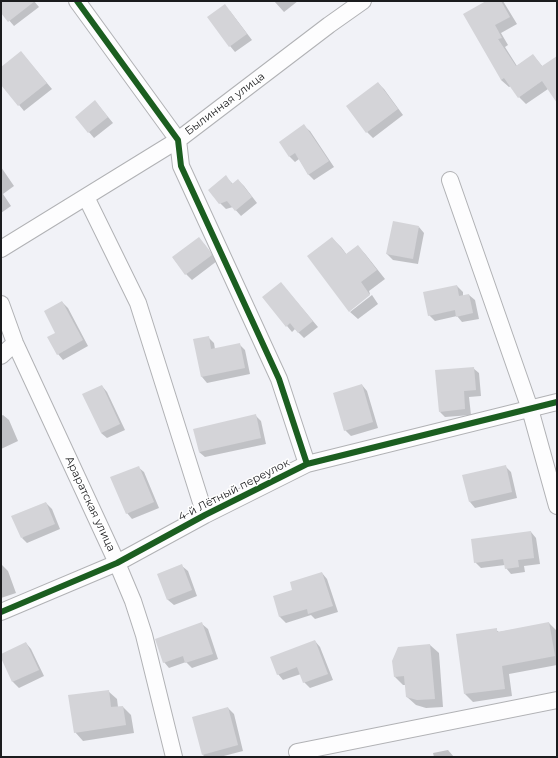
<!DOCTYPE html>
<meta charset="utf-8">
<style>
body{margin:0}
#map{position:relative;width:558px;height:758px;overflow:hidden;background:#f1f2f7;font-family:Montserrat,sans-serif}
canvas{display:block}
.frame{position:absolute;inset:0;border:2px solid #1b1c1e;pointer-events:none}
</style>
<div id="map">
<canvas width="558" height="758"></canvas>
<div class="frame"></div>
</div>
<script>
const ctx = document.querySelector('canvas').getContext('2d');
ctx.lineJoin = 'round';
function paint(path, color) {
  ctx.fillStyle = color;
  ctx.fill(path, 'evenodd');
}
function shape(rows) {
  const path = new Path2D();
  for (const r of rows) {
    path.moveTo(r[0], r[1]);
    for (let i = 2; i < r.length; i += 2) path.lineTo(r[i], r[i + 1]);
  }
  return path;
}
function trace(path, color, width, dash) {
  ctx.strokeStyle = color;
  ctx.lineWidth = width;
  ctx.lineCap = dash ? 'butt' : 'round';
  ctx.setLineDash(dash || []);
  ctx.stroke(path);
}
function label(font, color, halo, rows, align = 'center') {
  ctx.font = font + ' Montserrat,sans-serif';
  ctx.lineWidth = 3;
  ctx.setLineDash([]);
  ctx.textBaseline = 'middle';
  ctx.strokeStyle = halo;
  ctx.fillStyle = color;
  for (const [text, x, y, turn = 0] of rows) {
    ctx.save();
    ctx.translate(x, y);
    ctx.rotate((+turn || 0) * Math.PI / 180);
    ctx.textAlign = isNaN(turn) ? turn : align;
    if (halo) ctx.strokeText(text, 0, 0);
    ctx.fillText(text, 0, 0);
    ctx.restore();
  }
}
paint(shape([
 [1,1,34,1,39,7,14,26,1,11],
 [274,1,298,1,284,12],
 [488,1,503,1,517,24,501,33,508,45,505,47,517,66,533,55,543,67,557,65,557,99,548,89,526,104,519,97,511,86,509,87,501,80],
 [230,11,252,40,235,52,230,46],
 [21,52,52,89,24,111,1,83,1,68],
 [378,83,384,89,403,115,373,138,367,132],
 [95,101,113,123,94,138,76,117],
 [304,126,310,131,334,167,314,180,308,174,299,159,295,162,290,157,280,142],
 [1,167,14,186,3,194,11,206,1,213],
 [226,177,233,184,238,180,244,186,257,203,241,216,233,207,226,209,220,203],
 [419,227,424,233,418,264,393,260,387,254],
 [332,238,341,247,347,255,358,246,366,255,385,279,369,291,370,294,349,310],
 [204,244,217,261,192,280,186,274,173,258],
 [457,286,463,292,463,296,469,295,475,300,479,319,462,322,457,316,435,321,429,315],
 [286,289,318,327,304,338,295,329,292,332,287,326],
 [372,295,378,304,358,319,350,312],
 [62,302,68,308,88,346,63,360,58,354,57,333],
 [208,337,214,343,215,349,239,344,245,350,250,374,207,383,202,377,194,340],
 [473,368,479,373,481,396,469,397,471,415,445,417,440,412],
 [362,385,367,391,378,428,351,436,345,430],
 [102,386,107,392,125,430,107,438,101,433],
 [3,415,9,420,18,441,1,449,1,416],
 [256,416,261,421,266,444,205,457,199,452],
 [505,466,511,472,517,498,475,508,470,502,464,476],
 [138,467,144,472,159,508,132,519,127,513],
 [46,503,52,509,60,529,27,543,22,538],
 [531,532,536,538,540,564,524,566,525,572,511,574,506,568,505,565,481,568,475,562],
 [1,565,2,565,8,571,16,593,1,598],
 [182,566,188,571,197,596,174,605,168,600,159,575],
 [322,573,327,579,338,612,315,619,311,615,286,623,280,617,274,597,293,591],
 [549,623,556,630,557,635,557,665,509,674,512,696,473,702,465,694,496,630,499,632],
 [202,624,208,629,218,659,192,668,186,662,169,668,164,662],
 [315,641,320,647,333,680,310,688,304,682,301,674,283,680,278,674],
 [26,643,31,649,44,676,19,688,13,682,1,655],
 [430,645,439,653,443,707,426,708,416,705,407,697,406,685,403,685,395,677,393,661,399,648],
 [108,691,117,699,118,707,123,707,131,715,134,733,83,741,75,732],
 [228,708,234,714,243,751,220,757,205,757,203,755],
 [448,750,454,757,434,757,433,753]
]), '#0003');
paint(shape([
 [1,1,35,1,8,22,1,13],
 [486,1,501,1,510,17,495,25,502,38,498,39,516,66,533,54,542,66,557,56,557,103,542,81,518,98,504,78,501,80,463,14],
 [225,4,247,34,229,47,207,17],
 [21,51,47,83,18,106,1,85,1,67],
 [378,82,398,109,366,133,346,106],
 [95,100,108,117,88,133,75,117],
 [304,124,329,161,308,175,295,153,289,157,279,142],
 [226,175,232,184,238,179,252,197,235,211,227,201,219,204,208,190],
 [393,221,419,226,413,259,386,254],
 [199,237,210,251,212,255,185,275,172,257],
 [332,237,346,254,358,245,377,270,361,282,370,295,349,312,307,256],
 [281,282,313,321,298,333,290,323,286,327,262,297],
 [457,285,459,296,469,294,473,313,456,317,455,310,428,316,423,292],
 [62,301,83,340,57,355,47,337,55,333,44,311],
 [209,336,211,349,240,343,245,368,201,377,193,339],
 [474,367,476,390,464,391,465,409,439,412,435,370],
 [362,384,373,422,344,431,333,393],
 [102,385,120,424,101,433,82,394],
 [256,414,261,438,199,452,193,429],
 [506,465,512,492,469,502,462,475],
 [139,466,154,502,126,514,110,477],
 [46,502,55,524,21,538,11,516],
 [531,531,534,558,518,560,519,567,505,569,503,559,474,563,471,539],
 [182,564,192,590,167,600,157,574],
 [322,572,333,606,308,614,307,609,279,617,273,596,292,590,290,582],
 [202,622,213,654,185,663,183,656,163,663,155,639],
 [549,622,555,656,502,666,505,689,464,694,456,634,497,628,497,632],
 [315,640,328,674,303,683,297,667,277,675,270,657],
 [26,642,39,670,12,682,1,658,1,654],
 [430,644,435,699,417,700,406,697,404,676,394,677,392,661,398,647],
 [109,690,111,707,123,706,126,725,74,733,68,695],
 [228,707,238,745,202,755,192,717]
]), '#d4d4d8');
const street = shape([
 [77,1,178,140,181,166,279,379,307,464],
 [450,180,530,409,557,506],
 [86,197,138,303,205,515],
 [1,249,178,140,329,25,363,1],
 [1,304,15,343,117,563,133,601,144,635,174,757],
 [1,356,15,343],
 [1,612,117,563,205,515,307,464,557,402],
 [300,757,297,752,557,700]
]);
trace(street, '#b1b2b5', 18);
trace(street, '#fdfdfe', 16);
trace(shape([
 [77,1,178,140,181,166,279,379,307,464],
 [1,612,117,563,205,515,307,464,557,402]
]), '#1b5e20', 6);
label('11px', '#1b1c1e', '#fff', [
 ["Былинная улица",225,104,-37],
 ["4-й Лётный переулок",234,490,-27],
 ["Араратская улица",90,504,65]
]);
</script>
